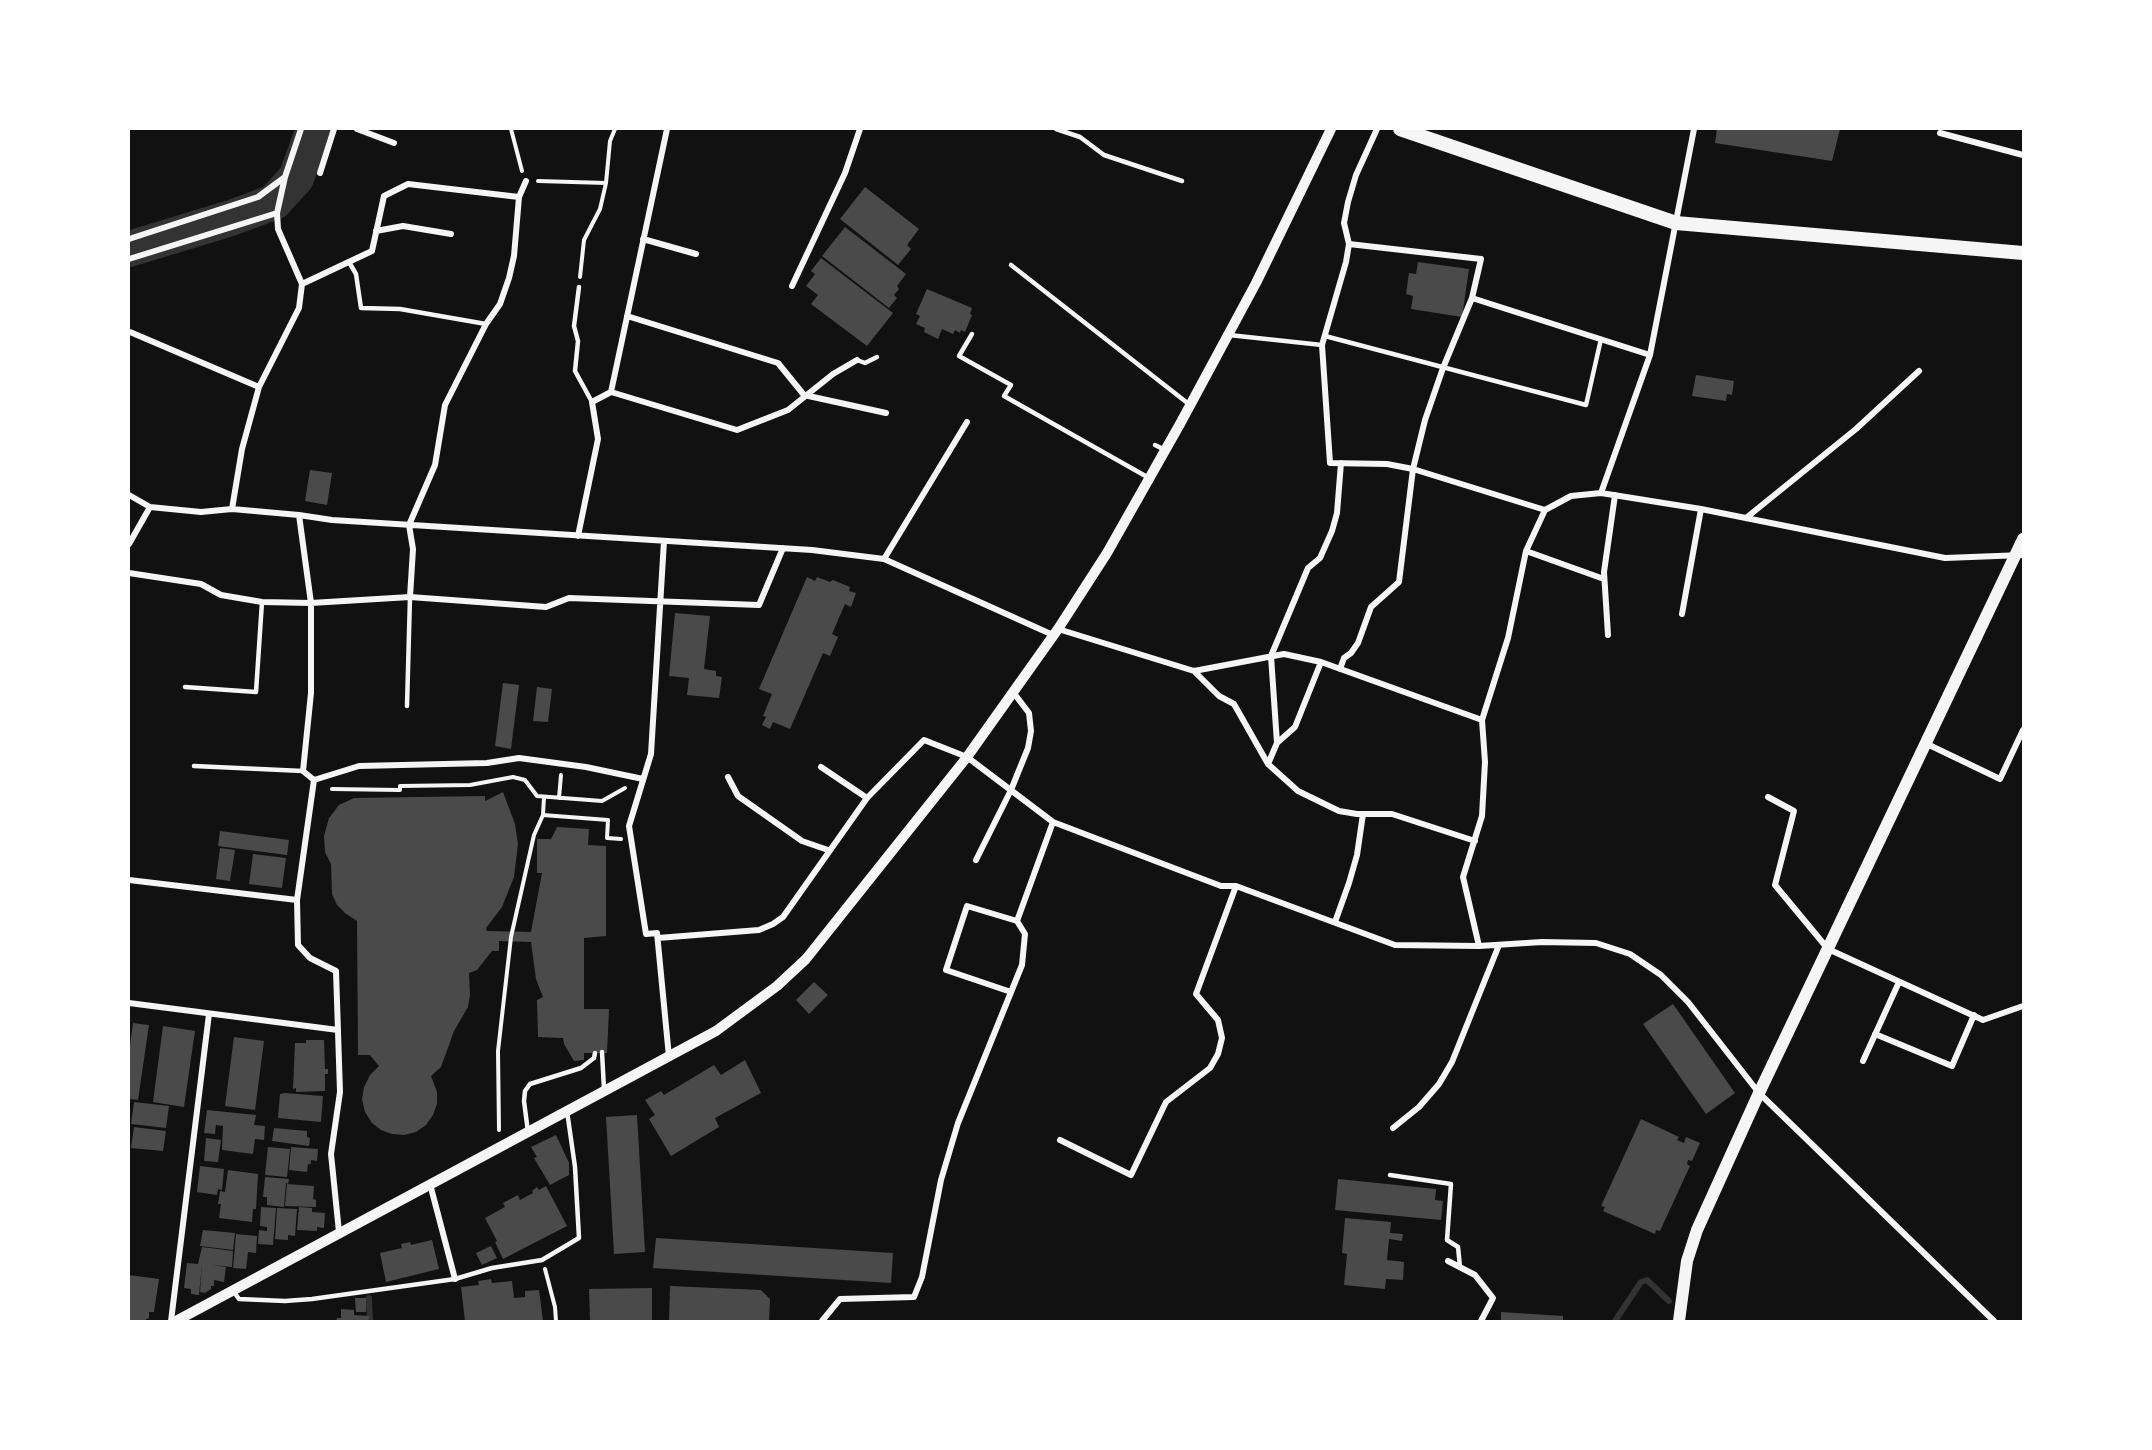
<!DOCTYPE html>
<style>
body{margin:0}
#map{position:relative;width:2152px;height:1450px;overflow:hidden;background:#111;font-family:Ubuntu,sans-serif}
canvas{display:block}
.frame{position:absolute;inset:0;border:130px solid #fff;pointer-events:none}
</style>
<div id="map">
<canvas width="2152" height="1450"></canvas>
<div class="frame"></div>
</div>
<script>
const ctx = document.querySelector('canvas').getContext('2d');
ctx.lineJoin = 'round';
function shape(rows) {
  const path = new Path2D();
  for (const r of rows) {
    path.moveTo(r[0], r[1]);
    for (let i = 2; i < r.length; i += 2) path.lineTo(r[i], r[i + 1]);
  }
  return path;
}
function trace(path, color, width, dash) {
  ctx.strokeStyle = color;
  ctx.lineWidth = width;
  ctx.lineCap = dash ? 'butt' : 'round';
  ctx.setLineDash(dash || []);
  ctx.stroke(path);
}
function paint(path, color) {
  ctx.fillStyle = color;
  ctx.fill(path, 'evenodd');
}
trace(shape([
 [369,1298,370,1321],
 [1615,1321,1641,1282,1647,1280,1669,1301]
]), '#333', 6);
trace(shape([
 [129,249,231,218,274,202,296,178,314,129]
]), '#333', 36);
paint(shape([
 [1717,129,1840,129,1832,161,1715,143],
 [865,187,919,229,907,245,911,249,898,265,840,219],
 [845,227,906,274,897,286,899,289,894,295,897,298,889,308,822,256],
 [821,258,893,313,867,346,811,304,818,295,806,286,815,274,811,271],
 [1418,262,1469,269,1462,317,1411,309,1413,296,1406,294,1409,273,1416,274],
 [927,289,972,308,970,314,972,315,965,332,961,330,960,333,955,330,953,334,942,329,938,339,924,332,925,328,916,324,920,316,916,314],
 [1696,375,1734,381,1732,395,1727,394,1726,401,1692,396],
 [310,470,332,473,327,505,305,501],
 [807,577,815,581,817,577,830,582,833,580,850,587,849,591,856,593,851,607,845,604,832,634,838,637,830,656,823,653,790,729,773,722,770,729,762,725,766,717,763,716,772,694,759,689],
 [675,613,710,616,704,669,716,671,716,676,722,677,719,698,687,695,689,678,669,676],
 [503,683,519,685,511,749,495,746],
 [537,687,552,689,548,722,533,721],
 [503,792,515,824,518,844,514,877,502,907,486,928,487,931,531,932,542,873,537,873,537,839,551,839,557,827,589,829,588,845,606,846,606,936,584,938,584,1009,609,1009,607,1053,584,1053,584,1060,574,1061,564,1044,563,1038,538,1037,537,1000,543,997,536,979,531,942,499,941,499,951,492,951,477,970,469,973,470,995,468,1007,454,1031,441,1067,431,1076,437,1092,437,1104,433,1115,426,1125,416,1132,404,1135,392,1134,381,1130,372,1123,365,1112,362,1099,364,1087,370,1075,379,1066,370,1055,358,1055,357,921,345,913,337,905,332,894,331,864,325,852,324,836,329,818,339,805,354,798,485,796,485,801],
 [220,831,289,840,287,855,218,846],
 [220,848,235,850,230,881,216,879],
 [253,854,286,858,282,888,249,884],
 [814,982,828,995,809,1014,796,1000],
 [1673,1004,1735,1093,1706,1114,1643,1024],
 [133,1023,149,1025,138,1100,129,1099,129,1052],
 [163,1026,195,1031,184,1107,153,1102],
 [234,1037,264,1041,255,1110,225,1106],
 [306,1040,324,1040,325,1069,328,1069,328,1074,325,1074,325,1091,296,1092,296,1088,293,1089,295,1043,306,1043],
 [745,1060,761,1093,715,1118,719,1127,671,1156,649,1119,655,1115,645,1100,661,1091,664,1095,714,1065,721,1075],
 [285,1093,323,1096,321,1122,278,1118,280,1094],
 [134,1102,169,1106,166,1128,131,1124],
 [207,1110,256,1115,254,1125,265,1126,264,1140,255,1139,253,1154,222,1150,223,1126,216,1125,215,1134,204,1133],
 [637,1115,645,1252,614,1254,606,1117],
 [1641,1119,1679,1137,1677,1140,1684,1143,1686,1137,1700,1143,1692,1161,1688,1160,1687,1164,1690,1166,1660,1231,1656,1230,1655,1234,1603,1211,1605,1207,1601,1206],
 [134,1127,166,1131,163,1151,131,1148],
 [274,1128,307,1131,307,1137,310,1138,309,1146,272,1141],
 [556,1135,569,1163,569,1175,550,1185,534,1158,537,1157,531,1147],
 [206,1138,221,1140,218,1162,204,1161],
 [268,1147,290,1149,287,1177,265,1175],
 [291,1147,318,1149,317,1161,311,1160,311,1164,308,1164,307,1172,289,1170],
 [200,1166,224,1169,222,1190,218,1189,217,1195,197,1192],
 [228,1170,258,1174,256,1209,253,1209,252,1222,219,1218,221,1204,218,1204,220,1191,225,1192],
 [265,1177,289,1179,288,1184,286,1183,284,1207,267,1205,267,1197,263,1197],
 [1338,1179,1436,1189,1435,1200,1443,1201,1441,1220,1335,1210],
 [287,1184,314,1186,313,1199,316,1200,316,1207,285,1206],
 [546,1186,567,1226,503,1259,495,1242,497,1241,485,1218,505,1207,503,1203,518,1195,520,1200,533,1193,532,1191,537,1187,539,1190],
 [261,1207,276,1208,273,1245,258,1244,259,1230,267,1231,267,1227,260,1226],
 [299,1207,312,1208,312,1212,325,1213,324,1228,317,1227,317,1231,297,1230],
 [277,1208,297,1209,295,1236,288,1235,288,1240,275,1239],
 [1345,1218,1391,1222,1390,1233,1403,1234,1402,1241,1389,1239,1387,1260,1404,1262,1403,1280,1386,1279,1385,1289,1344,1285,1347,1254,1342,1253],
 [203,1230,235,1233,233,1250,200,1246],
 [236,1234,257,1236,256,1253,248,1252,246,1269,233,1268],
 [656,1238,893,1253,891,1283,653,1268],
 [432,1240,439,1269,386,1282,380,1253,402,1248,401,1244,410,1242,411,1245],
 [491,1246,497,1258,482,1265,476,1253],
 [202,1247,233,1251,232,1267,212,1265,226,1267,224,1282,214,1280,214,1286,211,1286,211,1289,205,1293,200,1292,202,1264,199,1295,191,1294,191,1289,184,1288,187,1263,198,1264],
 [129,1275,159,1279,154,1312,149,1312,149,1318,143,1321,129,1321],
 [491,1279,492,1283,512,1281,514,1298,525,1297,525,1291,539,1290,543,1321,465,1321,461,1287,479,1285,478,1281],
 [670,1286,761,1290,770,1299,769,1321,669,1321],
 [652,1288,652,1321,590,1321,589,1289],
 [355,1298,366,1298,366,1312,356,1312],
 [341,1309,354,1310,354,1315,369,1316,368,1321,336,1321,337,1318,341,1318],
 [1501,1312,1563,1316,1563,1321,1501,1321]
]), '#4a4a4a');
trace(shape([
 [511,129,522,171],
 [538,181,606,183],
 [580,277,584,240,600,209,606,183,610,141,615,129],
 [332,789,400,790,400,786,470,785,513,777,525,780,537,796,602,801,625,788],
 [559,798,561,775],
 [543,815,608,820,607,838,621,839],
 [499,1130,498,1051,511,937,534,835,543,815,544,797],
 [545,1269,555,1307,556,1321]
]), '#f5f5f5', 4);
trace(shape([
 [1056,129,1080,137,1104,155,1182,181],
 [349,262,356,274,361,308,400,309,486,324],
 [1011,265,1190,405],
 [579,287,574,326,578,341,575,371,592,402],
 [972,334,959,356,1011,385,1004,396,1149,478],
 [1229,335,1322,345],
 [1325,336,1586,405,1601,339],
 [857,360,865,363,877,357],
 [1155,445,1165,450],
 [185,687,256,692,262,602],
 [407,706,410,597],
 [194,766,303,771],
 [602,1052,604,1089],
 [528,1132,524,1101,525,1091,530,1084,581,1068,594,1058,595,1053],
 [1390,1175,1451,1184,1447,1240,1458,1247,1460,1267],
 [234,1292,239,1299,285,1301,312,1299,455,1279,492,1268,542,1260,579,1238,575,1167,567,1111]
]), '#f5f5f5', 4.5);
trace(shape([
 [357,129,394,143],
 [1377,129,1356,175,1348,202,1344,223,1349,244,1346,262,1322,345,1330,463,1387,464,1413,469,1545,510],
 [1940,133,2023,155],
 [320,173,334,129],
 [376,231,403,226,451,234],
 [129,239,258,197,285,177,301,129],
 [643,239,696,254],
 [1349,244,1481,259,1472,298,1650,355],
 [129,259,277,213],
 [302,284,372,251,384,196,408,184,519,197],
 [792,286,845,173,860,129],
 [627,316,778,363,804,395,886,413],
 [130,332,259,387],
 [611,392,737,430,788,410,833,374,857,360],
 [1601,493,1650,355,1694,129],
 [129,495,150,507,201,512,232,509,299,515,332,520,812,550,884,559,1053,635],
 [232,509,242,449,259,387,299,308,302,284,278,229,277,213,285,177],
 [299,515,311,603,311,693,303,771,314,780],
 [1746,518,1856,429,1919,371],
 [578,536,598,439,592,402,611,392,667,129],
 [664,541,651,754,629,826,646,934,657,933,669,1057],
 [129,544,150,507],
 [1526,551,1604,579],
 [884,559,967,422],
 [129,573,201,584,221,595,262,602,311,603,410,597,546,607,569,598,759,605,783,548],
 [410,597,413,549,409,525,435,465,445,405,486,324,500,304,509,278,514,256,519,197,526,181],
 [1682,614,1701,509],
 [1058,629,1194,671,1284,654,1321,662,1482,720],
 [1608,635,1604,572,1615,495],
 [1340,669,1344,658,1351,653,1358,643,1371,607,1399,582,1413,469,1425,420,1443,368,1472,298],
 [1194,671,1219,696,1234,704,1268,764,1298,791,1339,811,1357,814,1392,814,1475,841],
 [1277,743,1295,727,1321,662],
 [1925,743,2000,779,2023,730],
 [1268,764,1277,743,1271,656,1308,568,1320,558,1332,531,1337,513,1341,463],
 [821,767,867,798],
 [728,777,738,796,802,841,828,850],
 [1768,797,1794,811,1775,885,1828,949,1983,1020,2023,1006],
 [1053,822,1221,886,1236,886,1395,945,1479,946,1542,942,1596,943,1630,954,1661,975,1688,1002,1759,1093,1994,1321],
 [976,860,1011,790,1028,748,1031,731,1029,713,1013,692],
 [129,880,297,900],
 [1335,922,1349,883,1357,855,1363,814],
 [658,938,759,930,773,924,783,917,867,798,924,740,967,757,1053,822,1017,921,1025,934,1022,965,958,1123,941,1180,922,1277,914,1297,840,1299,822,1321],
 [1479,946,1463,877,1482,816,1485,762,1482,720,1508,638,1526,551,1545,510,1571,496,1601,493,1701,509,1945,558,2023,555],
 [1011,992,946,970,967,906,1017,921],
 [129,1003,338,1030],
 [1875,1034,1952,1066,1974,1015],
 [1863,1061,1899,982],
 [1393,1128,1419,1107,1439,1084,1452,1062,1499,945],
 [1060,1140,1131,1175,1166,1102,1210,1068,1218,1054,1222,1038,1218,1020,1196,994,1236,886],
 [430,1184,455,1279],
 [339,1232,331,1154,340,1092,336,971,310,958,298,945,297,900,314,780,359,766,487,763,519,758,586,767,643,779],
 [1448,1261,1475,1275,1493,1298,1481,1321],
 [171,1321,209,1014]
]), '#f5f5f5', 6);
trace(shape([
 [176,1321,716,1031,777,986,806,959,967,757,1058,629,1107,553,1180,424,1256,283,1331,129]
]), '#f5f5f5', 10);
trace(shape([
 [1679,1321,1687,1261,1697,1230,1759,1093,2023,539]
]), '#f5f5f5', 12);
trace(shape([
 [1400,129,1676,223,2023,253]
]), '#f5f5f5', 14);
</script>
